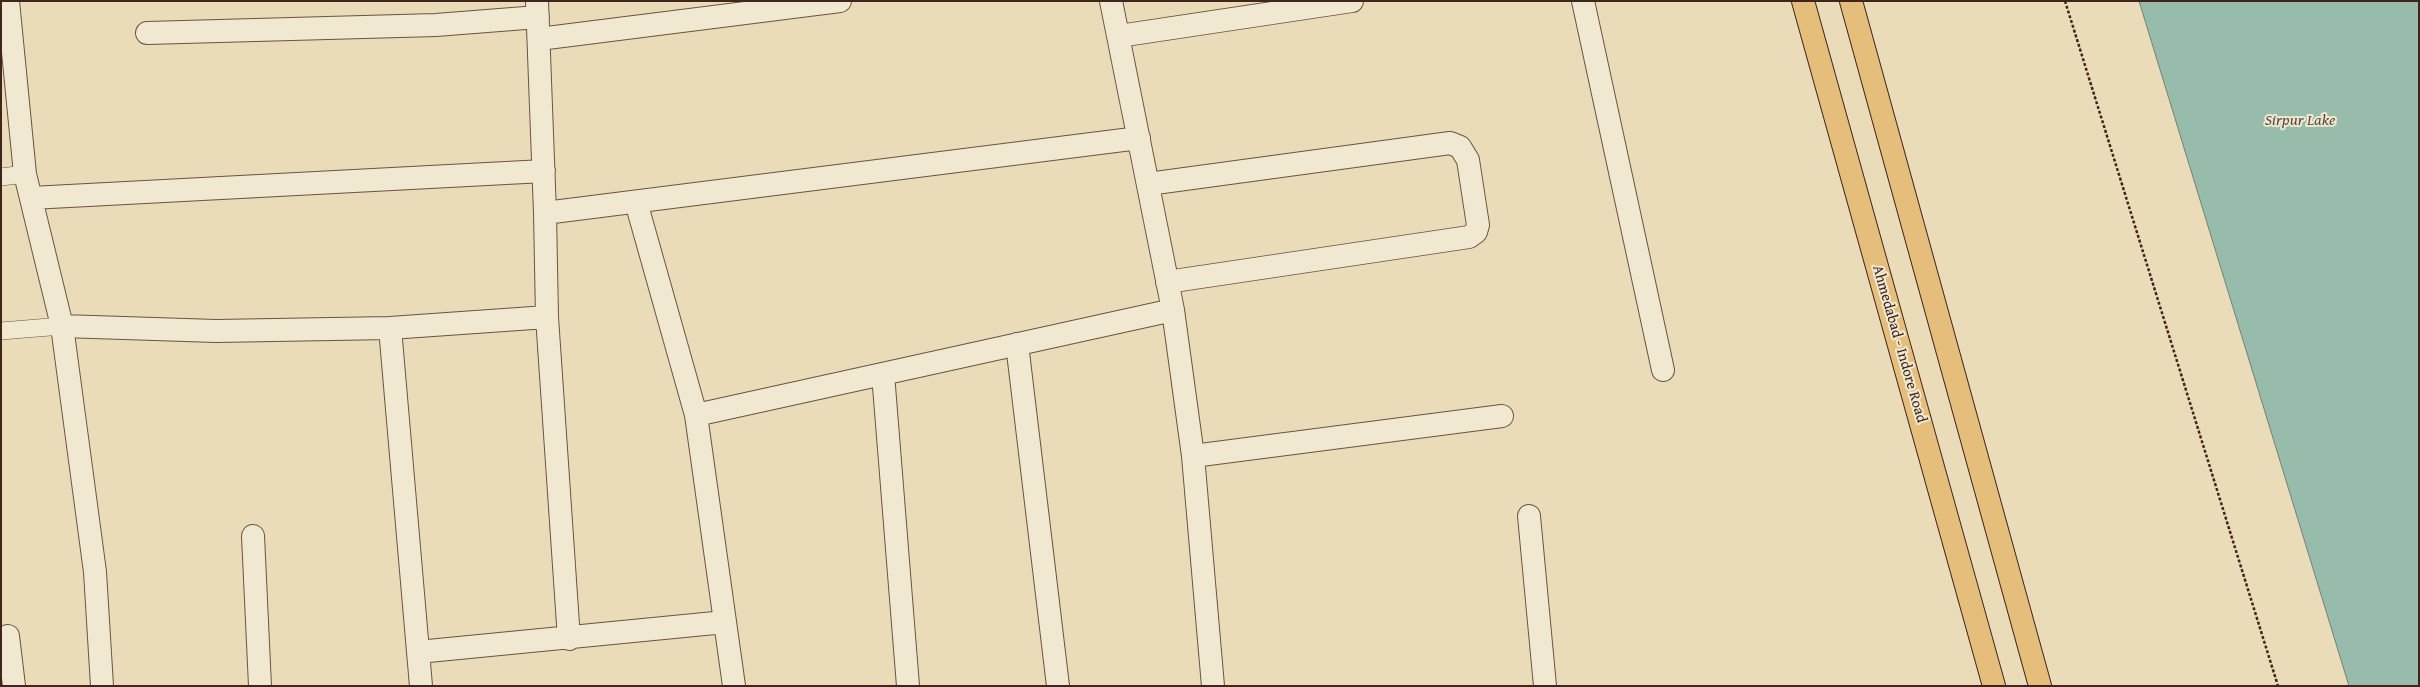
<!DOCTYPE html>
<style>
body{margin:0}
#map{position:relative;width:2420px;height:687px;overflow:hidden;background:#eadcb8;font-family:"Gentium Book Plus",serif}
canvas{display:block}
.frame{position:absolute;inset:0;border:2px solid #3f251c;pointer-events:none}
</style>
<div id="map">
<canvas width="2420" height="687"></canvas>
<div class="frame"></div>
</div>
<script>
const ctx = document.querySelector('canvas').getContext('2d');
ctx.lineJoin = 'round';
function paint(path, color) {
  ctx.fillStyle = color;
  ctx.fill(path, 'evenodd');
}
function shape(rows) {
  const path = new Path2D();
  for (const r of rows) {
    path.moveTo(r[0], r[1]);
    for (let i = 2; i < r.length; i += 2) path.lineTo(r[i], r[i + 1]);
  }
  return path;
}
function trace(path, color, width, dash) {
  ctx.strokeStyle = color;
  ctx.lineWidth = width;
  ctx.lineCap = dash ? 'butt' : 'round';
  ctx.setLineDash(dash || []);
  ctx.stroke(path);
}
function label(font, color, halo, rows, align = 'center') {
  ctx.font = font + ' "Gentium Book Plus",serif';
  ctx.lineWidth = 4;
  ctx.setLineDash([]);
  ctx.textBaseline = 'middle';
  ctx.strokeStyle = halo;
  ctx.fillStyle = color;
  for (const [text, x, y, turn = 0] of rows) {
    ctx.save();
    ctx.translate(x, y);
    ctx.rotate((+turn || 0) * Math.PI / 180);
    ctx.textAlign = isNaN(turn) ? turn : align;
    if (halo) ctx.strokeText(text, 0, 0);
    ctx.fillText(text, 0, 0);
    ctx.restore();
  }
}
const water = shape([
 [2139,1,2419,1,2419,686,2349,686,2139,1]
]);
paint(water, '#98bcab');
trace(water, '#748072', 1);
const lane = shape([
 [1,177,25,174],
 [1,331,62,326]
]);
const street = shape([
 [8,1,25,174,62,326,95,572,102,686],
 [537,1,545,213,1139,138],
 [1111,1,1173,310,1193,456,1213,686],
 [1583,1,1663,370],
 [147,33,436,25,538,17],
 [1119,36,1352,1],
 [539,39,840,1],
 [1148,184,1450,143,1460,147,1468,160,1478,225,1476,232,1469,237,1167,282],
 [31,198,544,171],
 [636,202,696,415,1173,310],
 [545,213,547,317,569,639],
 [62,326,216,331,390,328,547,317],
 [390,328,421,686],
 [1017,344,1058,686],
 [883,374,908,686],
 [696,415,734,686],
 [1193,456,1502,416],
 [1529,516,1545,686],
 [253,536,260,686],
 [8,636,14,686],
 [418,652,725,622]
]);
const highway = shape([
 [1803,1,1994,686],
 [1851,1,2040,686]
]);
trace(lane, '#6a5343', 18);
trace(street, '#6a5343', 24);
trace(highway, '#3f251c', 24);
trace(shape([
 [2065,1,2278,686]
]), '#3f251c', 2.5, [3, 2]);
trace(lane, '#f1e8d1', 17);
trace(street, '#f1e8d1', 22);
trace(highway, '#e5be7c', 22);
label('15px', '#3f251c', '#f1e8d1', [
 ["Ahmedabad - Indore Road",1899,344,74]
]);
label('italic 16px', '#554b40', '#f1e8d1', [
 ["Sirpur Lake",2300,121]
]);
</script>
